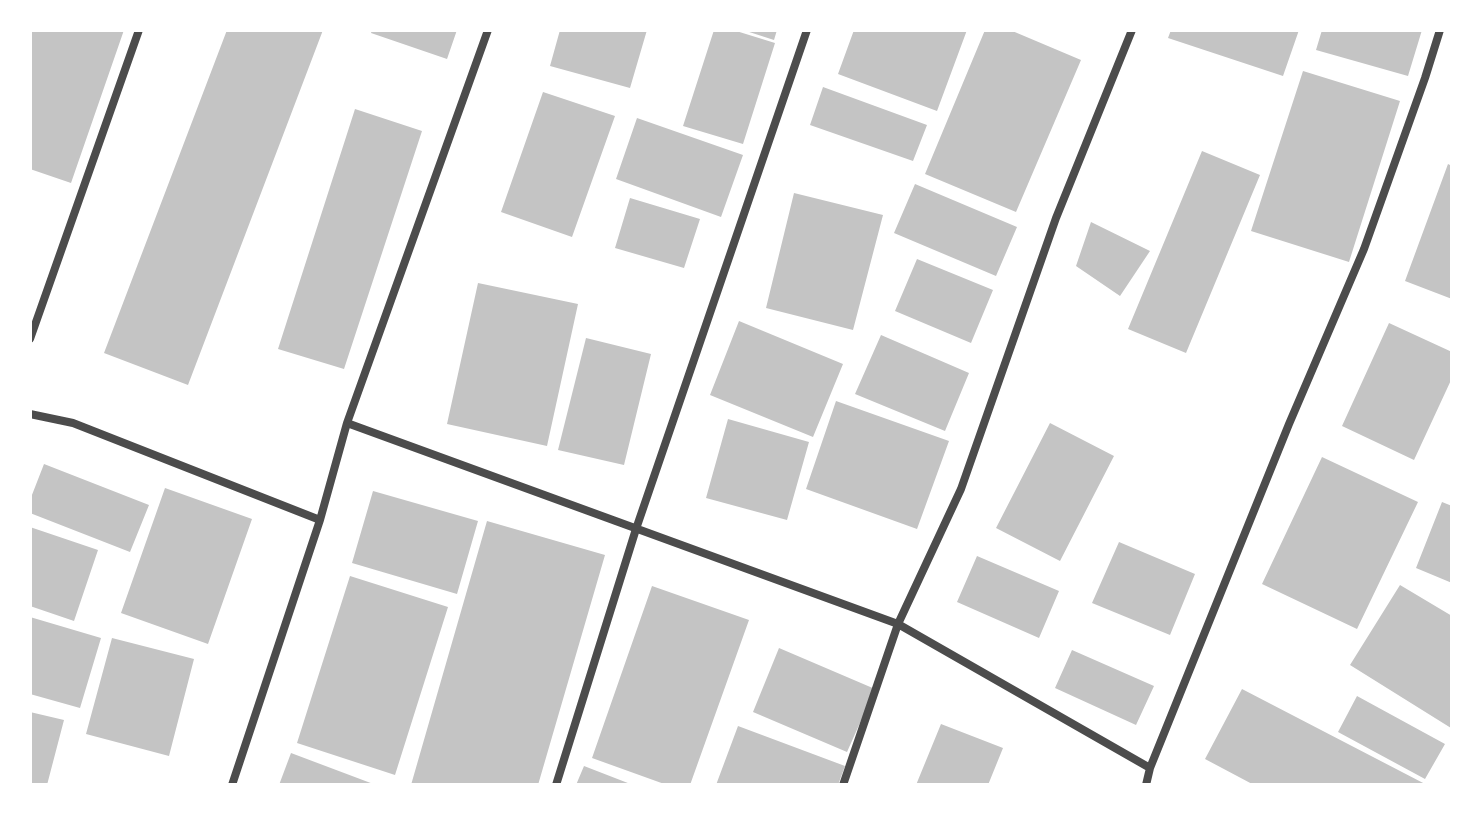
<!DOCTYPE html>
<style>
body{margin:0}
#map{position:relative;width:1482px;height:815px;overflow:hidden;background:#fff;font-family:"Titillium Web",sans-serif}
canvas{display:block}
.frame{position:absolute;inset:0;border:32px solid #fff;pointer-events:none}
</style>
<div id="map">
<canvas width="1482" height="815"></canvas>
<div class="frame"></div>
</div>
<script>
const ctx = document.querySelector('canvas').getContext('2d');
ctx.lineJoin = 'round';
function paint(path, color) {
  ctx.fillStyle = color;
  ctx.fill(path, 'evenodd');
}
function shape(rows) {
  const path = new Path2D();
  for (const r of rows) {
    path.moveTo(r[0], r[1]);
    for (let i = 2; i < r.length; i += 2) path.lineTo(r[i], r[i + 1]);
  }
  return path;
}
function trace(path, color, width, dash) {
  ctx.strokeStyle = color;
  ctx.lineWidth = width;
  ctx.lineCap = dash ? 'butt' : 'round';
  ctx.setLineDash(dash || []);
  ctx.stroke(path);
}
paint(shape([
 [30,30,124,30,71,183,30,169],
 [227,30,323,30,188,385,104,353],
 [372,30,457,30,447,59,371,33],
 [560,30,647,30,630,88,550,66],
 [714,30,733,30,775,43,743,144,683,126],
 [743,30,777,30,774,40],
 [854,30,967,30,937,111,838,74],
 [985,30,1010,30,1081,60,1016,212,925,174],
 [1171,30,1299,30,1283,76,1168,38],
 [1322,30,1422,30,1408,76,1316,50],
 [1303,71,1400,101,1349,262,1251,231],
 [823,87,927,125,913,161,810,125],
 [543,92,615,116,572,237,501,212],
 [355,109,422,131,344,369,278,349],
 [637,118,743,155,721,217,616,179],
 [1202,151,1260,175,1186,353,1128,329],
 [1448,164,1452,166,1452,299,1405,281],
 [915,184,1017,227,996,276,894,233],
 [794,193,883,215,853,330,766,308],
 [630,198,700,219,684,268,615,248],
 [1091,222,1150,251,1120,296,1076,266],
 [917,259,993,290,971,343,895,311],
 [478,283,578,304,547,446,447,424],
 [739,321,843,364,813,437,710,395],
 [1389,323,1452,352,1452,378,1414,460,1342,426],
 [881,335,969,373,945,431,855,394],
 [586,338,651,354,624,465,558,450],
 [836,401,949,441,917,529,806,489],
 [728,419,809,442,787,520,706,498],
 [1050,423,1114,456,1060,561,996,528],
 [1322,457,1418,502,1357,629,1262,584],
 [44,464,149,505,130,552,30,513,30,500],
 [165,488,252,519,208,644,121,613],
 [373,491,478,521,457,594,352,563],
 [1442,502,1452,506,1452,583,1416,568],
 [487,521,605,555,538,785,411,785],
 [30,527,98,550,74,621,30,606],
 [1119,542,1195,574,1170,635,1092,603],
 [977,556,1059,591,1039,638,957,602],
 [350,576,448,607,395,775,297,743],
 [1400,585,1452,616,1451,728,1350,665],
 [652,586,749,620,690,785,667,785,592,758],
 [30,617,101,638,80,708,30,694],
 [112,638,194,659,169,756,86,734],
 [779,648,875,689,847,752,753,712],
 [1072,650,1154,686,1136,725,1055,688],
 [1242,689,1427,785,1254,785,1205,759],
 [1357,696,1445,744,1425,779,1338,732],
 [30,712,64,720,47,785,30,783],
 [941,724,1003,748,988,785,916,785],
 [738,726,845,766,838,785,716,785],
 [291,753,376,785,279,785],
 [584,766,633,785,576,785]
]), '#c4c4c4');
trace(shape([
 [30,339,139,30],
 [30,414,73,423,320,520],
 [347,423,898,624,1150,768],
 [232,785,320,520,347,423,488,30],
 [556,785,636,529,807,30],
 [843,785,898,624,961,489,1056,218,1132,30],
 [1146,785,1150,768,1289,424,1364,249,1425,78,1440,30]
]), '#4c4c4c', 8);
</script>
